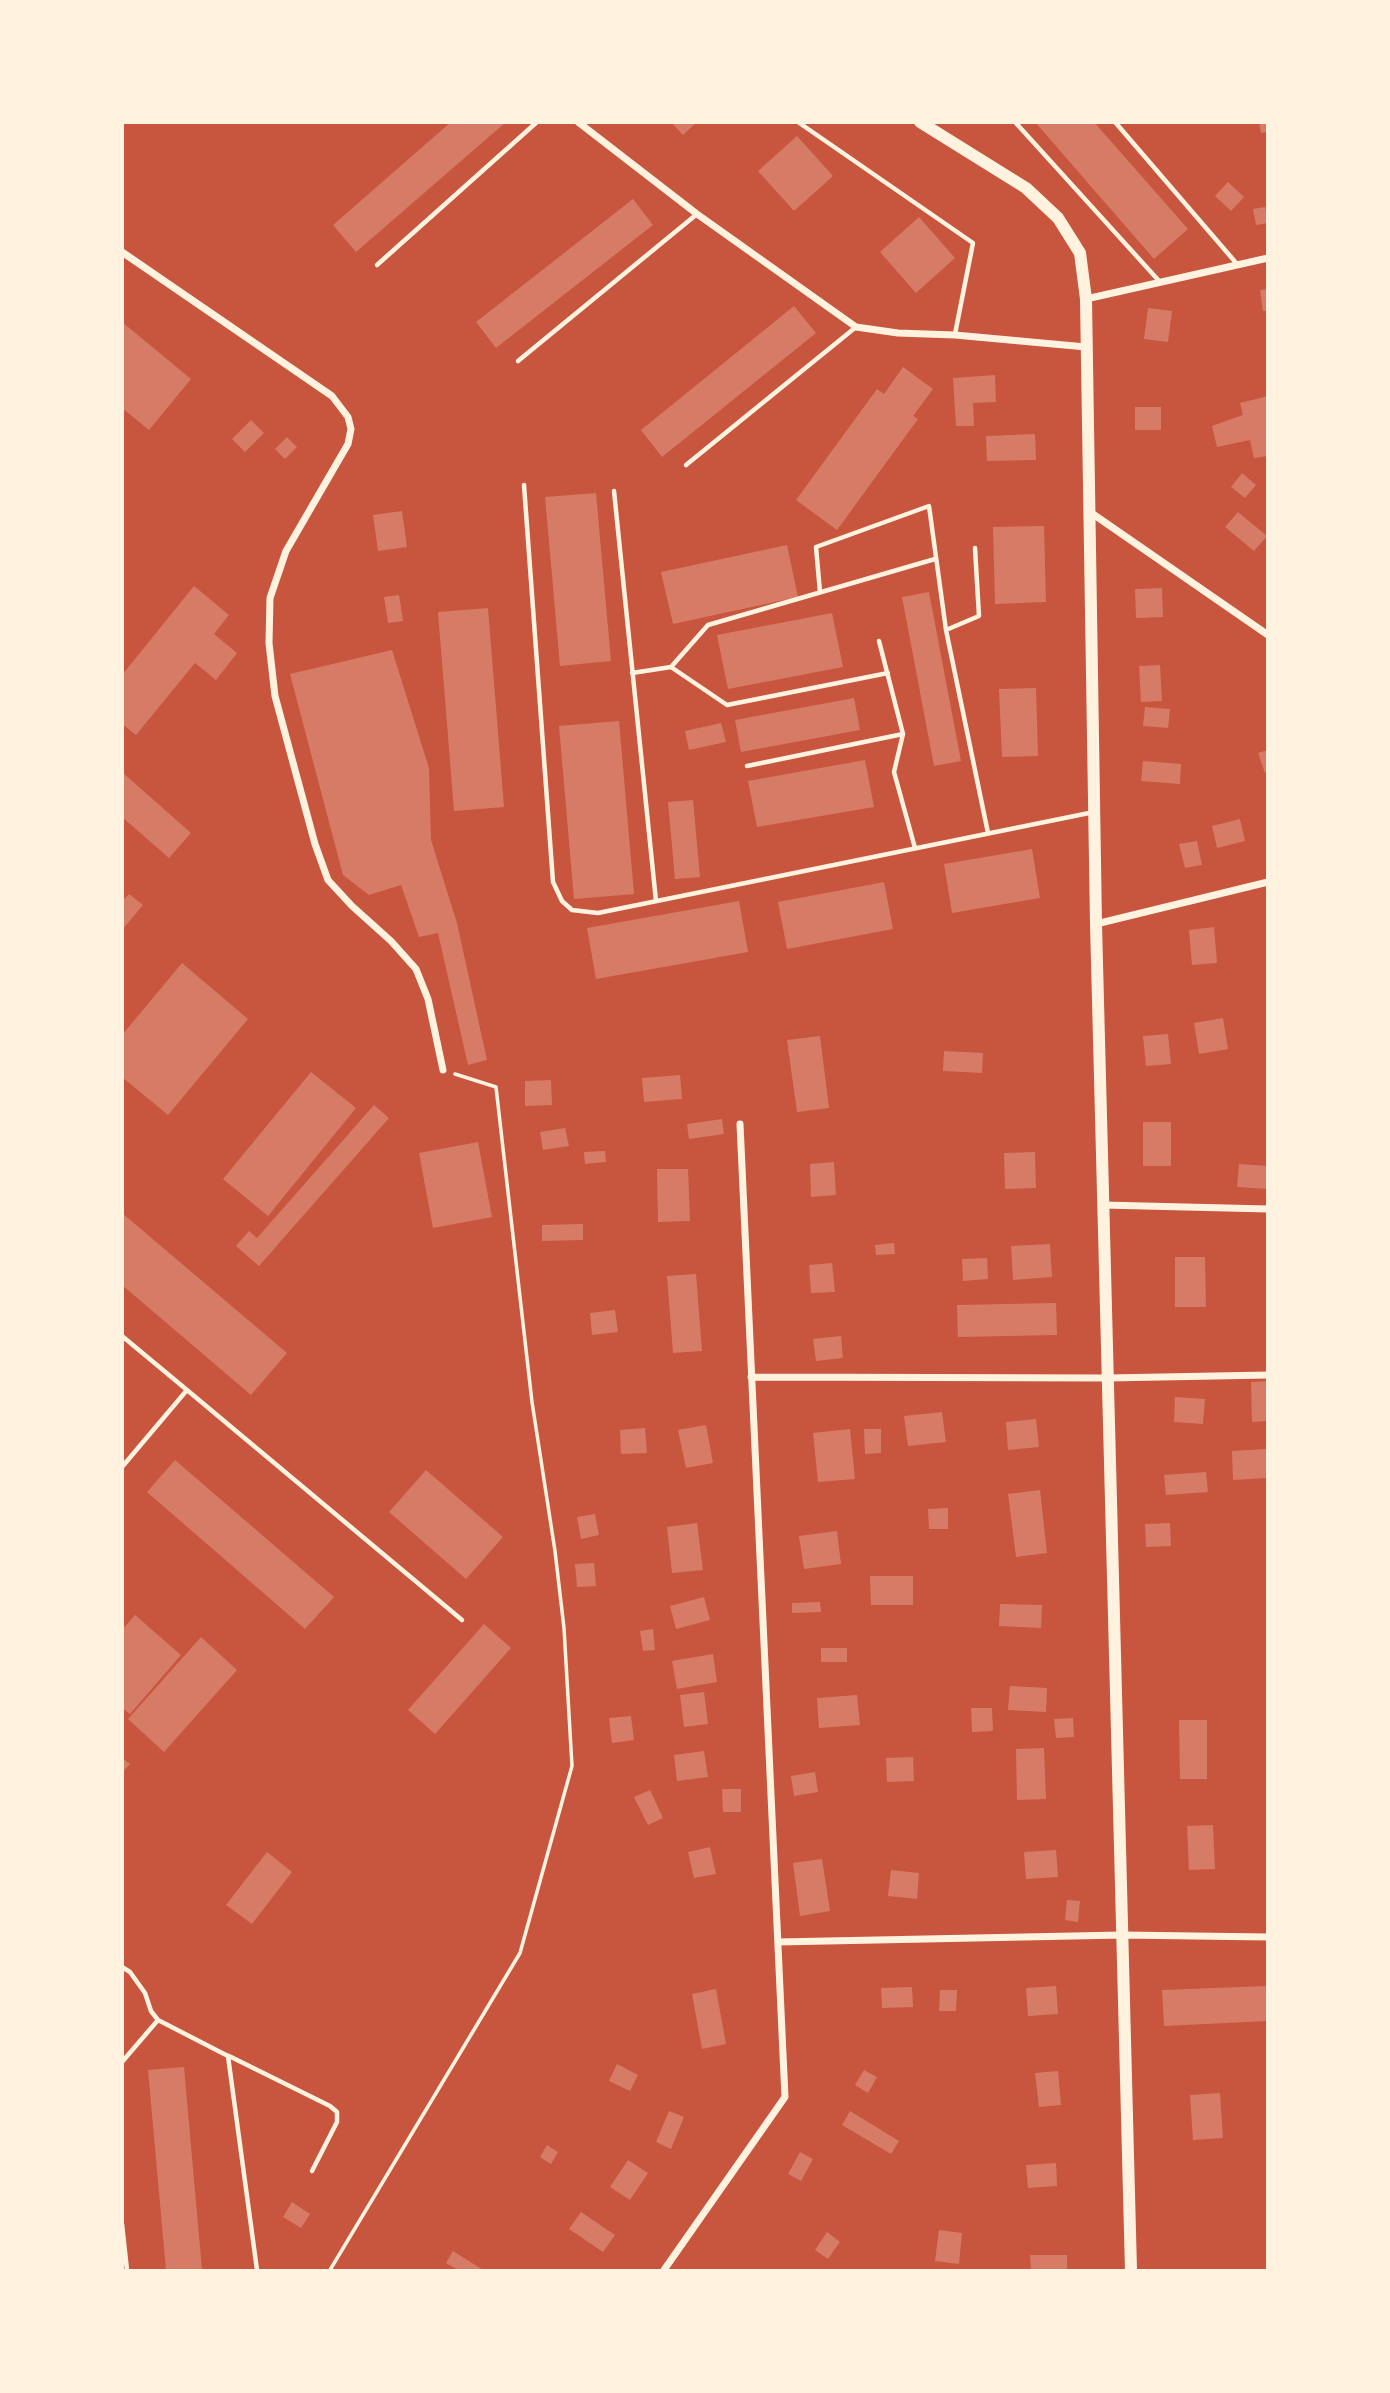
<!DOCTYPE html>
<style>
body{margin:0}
#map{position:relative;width:1390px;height:2393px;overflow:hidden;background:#c8553d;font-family:"Source Sans 3",sans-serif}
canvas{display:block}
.frame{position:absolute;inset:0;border:124px solid #fff3e0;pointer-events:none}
</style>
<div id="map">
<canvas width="1390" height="2393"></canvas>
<div class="frame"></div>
</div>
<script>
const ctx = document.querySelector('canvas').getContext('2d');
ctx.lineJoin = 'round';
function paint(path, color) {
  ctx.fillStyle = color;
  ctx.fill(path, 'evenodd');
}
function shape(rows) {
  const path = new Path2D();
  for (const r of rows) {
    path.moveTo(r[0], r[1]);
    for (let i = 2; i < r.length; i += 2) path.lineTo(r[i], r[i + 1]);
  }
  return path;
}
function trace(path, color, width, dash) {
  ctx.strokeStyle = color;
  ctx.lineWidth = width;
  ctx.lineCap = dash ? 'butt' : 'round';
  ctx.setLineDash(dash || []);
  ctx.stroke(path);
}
paint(shape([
 [451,122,506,122,356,252,333,225],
 [671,122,697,122,683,135],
 [1035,122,1094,122,1188,229,1154,259],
 [1259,122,1268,122,1268,132,1261,133],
 [797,136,833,176,794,211,758,171],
 [1228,182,1244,197,1231,211,1215,196],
 [633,199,653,225,496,348,476,322],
 [1265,207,1268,223,1256,225,1253,209],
 [919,217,955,258,916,293,880,252],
 [1268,289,1268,311,1263,311,1260,290],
 [794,306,816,333,662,457,641,430],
 [1148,308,1172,311,1168,342,1144,339],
 [122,322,191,379,149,430,122,408],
 [903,367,933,389,913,416,918,419,837,530,796,500,877,389,884,394],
 [995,375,996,402,973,403,974,426,956,426,953,378],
 [1268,396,1268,456,1254,458,1250,440,1217,447,1212,426,1243,415,1240,403],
 [1135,407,1161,407,1161,430,1135,430],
 [251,420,264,433,245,452,232,439],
 [1035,434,1036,460,987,461,986,436],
 [287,437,297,447,285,459,275,449],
 [1242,473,1256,485,1245,498,1231,487],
 [596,493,611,661,560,666,545,497],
 [402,511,407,547,378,551,373,515],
 [1238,512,1267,536,1254,551,1225,527],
 [1044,526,1046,602,995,604,993,527],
 [787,545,798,597,673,624,661,572],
 [194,586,229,615,214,634,237,653,216,680,195,663,136,735,122,724,122,675],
 [1162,588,1163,617,1136,618,1135,589],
 [929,592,961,761,934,766,902,597],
 [399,595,403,621,388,623,384,597],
 [488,608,504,807,454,811,438,612],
 [832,613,843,667,728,689,717,635],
 [392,650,429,768,431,840,457,923,487,1060,468,1065,438,933,419,937,401,885,369,895,343,875,290,674],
 [1160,665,1162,701,1141,702,1139,666],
 [1036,688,1038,756,1002,757,999,689],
 [854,698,860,730,741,752,735,720],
 [1145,707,1170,709,1168,728,1143,726],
 [619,721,634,894,574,899,559,726],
 [721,723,726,742,689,750,685,731],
 [1268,750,1268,772,1265,773,1258,753],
 [865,760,874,807,757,827,748,781],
 [1143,761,1181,764,1180,784,1141,781],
 [122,772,191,833,169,858,122,817],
 [693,800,700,877,675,879,668,802],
 [1240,819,1245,841,1217,848,1212,826],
 [1197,841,1202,865,1185,868,1179,844],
 [1032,849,1040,898,952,913,944,864],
 [884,882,893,929,787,949,778,902],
 [129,894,143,905,122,930,122,901],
 [739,901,748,952,596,979,587,928],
 [1214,927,1217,963,1192,965,1189,930],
 [182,963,248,1019,168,1115,122,1077,122,1035],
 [1223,1018,1228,1049,1199,1054,1194,1023],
 [1168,1034,1171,1064,1146,1066,1143,1036],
 [820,1036,829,1108,797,1112,787,1040],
 [944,1051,983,1053,982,1073,943,1071],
 [311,1072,356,1108,268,1216,223,1179],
 [680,1075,682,1099,644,1102,642,1078],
 [551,1080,552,1105,525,1106,525,1081],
 [374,1105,389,1118,259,1266,236,1246,249,1231,257,1238],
 [722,1119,724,1134,689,1139,687,1124],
 [1143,1122,1171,1122,1171,1166,1143,1166],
 [565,1128,569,1146,543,1150,540,1132],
 [478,1142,492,1217,433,1228,419,1153],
 [605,1151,606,1162,585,1164,584,1152],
 [1035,1152,1036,1188,1005,1189,1004,1153],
 [834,1162,836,1195,811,1197,810,1164],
 [1239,1164,1268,1166,1268,1189,1237,1187],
 [657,1169,688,1169,690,1221,658,1222],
 [122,1213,287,1353,251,1395,122,1285],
 [583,1224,583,1240,542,1241,542,1225],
 [894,1243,895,1254,876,1255,875,1245],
 [1050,1244,1052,1277,1013,1280,1011,1246],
 [1175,1257,1205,1257,1206,1307,1175,1307],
 [987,1258,988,1279,963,1281,962,1259],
 [832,1263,835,1292,811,1293,809,1265],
 [696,1274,702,1351,673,1353,667,1276],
 [1056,1303,1057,1335,958,1337,957,1305],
 [615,1310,618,1332,592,1335,590,1313],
 [841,1336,843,1358,816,1361,813,1339],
 [1268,1381,1268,1421,1252,1422,1251,1382],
 [1175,1397,1205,1399,1203,1424,1174,1422],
 [942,1412,946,1442,908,1446,904,1416],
 [1036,1419,1039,1447,1008,1450,1006,1422],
 [706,1425,713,1463,686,1468,678,1430],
 [645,1428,647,1453,621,1454,620,1430],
 [850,1429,855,1479,818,1482,813,1433],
 [864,1429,881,1429,881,1453,865,1454],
 [1266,1449,1268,1478,1233,1480,1232,1451],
 [175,1460,334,1597,305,1629,147,1492],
 [426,1470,503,1537,466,1579,389,1512],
 [1206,1472,1208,1492,1166,1495,1164,1475],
 [1040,1490,1047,1553,1016,1557,1008,1494],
 [948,1508,948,1529,929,1529,928,1509],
 [595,1514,599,1535,581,1539,577,1517],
 [697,1523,703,1570,672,1573,667,1527],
 [1170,1523,1171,1546,1146,1547,1145,1524],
 [837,1531,841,1564,804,1569,799,1536],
 [594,1563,596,1586,577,1587,575,1564],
 [870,1576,913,1576,913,1605,871,1605],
 [704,1597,710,1620,676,1629,670,1606],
 [820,1602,821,1612,792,1613,792,1603],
 [1000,1604,1042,1605,1041,1628,999,1626],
 [135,1615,181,1655,130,1714,122,1708,122,1630],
 [484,1624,511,1648,435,1734,408,1710],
 [653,1629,655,1650,643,1651,640,1631],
 [201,1637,237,1670,164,1752,128,1719],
 [821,1648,847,1648,847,1662,821,1662],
 [713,1654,717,1682,677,1689,672,1661],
 [1010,1686,1047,1688,1046,1712,1008,1710],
 [704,1692,708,1724,684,1727,680,1695],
 [857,1695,860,1725,819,1728,817,1698],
 [971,1708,992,1708,993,1731,972,1732],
 [631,1716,634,1740,612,1743,609,1718],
 [1073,1718,1074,1737,1056,1738,1054,1719],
 [1179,1720,1207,1720,1207,1779,1180,1779],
 [1044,1748,1046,1799,1017,1800,1016,1749],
 [704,1751,708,1777,677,1781,674,1755],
 [913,1757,914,1781,887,1782,886,1758],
 [122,1758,130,1764,122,1773],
 [815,1772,818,1792,794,1796,791,1776],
 [722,1789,741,1789,741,1812,723,1812],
 [650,1790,663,1818,648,1825,634,1797],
 [1213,1825,1215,1869,1189,1870,1187,1826],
 [710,1847,716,1874,694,1878,688,1852],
 [1056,1850,1058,1877,1026,1879,1024,1852],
 [267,1852,292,1872,252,1924,226,1905],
 [822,1859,830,1911,800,1916,793,1863],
 [891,1870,919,1873,917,1899,888,1896],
 [1067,1900,1080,1901,1078,1922,1065,1920],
 [1056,1986,1058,2014,1028,2016,1026,1988],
 [1268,1986,1268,2021,1164,2026,1162,1990],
 [912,1987,913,2007,882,2008,881,1988],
 [716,1989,726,2044,702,2049,692,1994],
 [940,1990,957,1990,956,2011,939,2011],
 [617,2064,638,2075,630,2091,609,2081],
 [184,2067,202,2270,166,2270,148,2070],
 [864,2070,877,2077,868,2093,855,2085],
 [1058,2071,1061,2105,1039,2107,1035,2073],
 [1220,2093,1223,2138,1193,2140,1190,2095],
 [669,2111,684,2117,671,2149,656,2142],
 [850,2111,899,2141,891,2154,842,2125],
 [547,2145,558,2152,551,2164,540,2157],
 [800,2152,813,2159,801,2181,788,2174],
 [628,2160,648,2173,630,2200,610,2187],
 [1056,2163,1057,2186,1028,2188,1026,2165],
 [292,2202,310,2214,301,2228,283,2217],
 [581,2212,615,2235,603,2252,569,2229],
 [939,2230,962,2233,959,2264,935,2261],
 [827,2232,840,2242,828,2259,815,2250],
 [453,2251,483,2270,458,2270,446,2263],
 [1030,2255,1067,2255,1067,2270,1031,2270]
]), '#d67c66');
trace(shape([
 [330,2270,520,1953,572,1766,564,1628,555,1551,532,1402,496,1087,455,1074]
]), '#fff3e0', 3.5);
trace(shape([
 [798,122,973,243,955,334],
 [1015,122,1160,282],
 [1115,122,1237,264],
 [377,265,537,122],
 [518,361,697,214],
 [686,465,856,327],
 [524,485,553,882,562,901,572,910,598,913,1094,812],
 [614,491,656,901],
 [820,592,816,547,929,506,946,630,988,833],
 [946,630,979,616,975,548],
 [879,641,903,734,894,772,915,848],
 [671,667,708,625,935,559],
 [632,673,671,667,727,705,888,673],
 [747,766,903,734],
 [122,1336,187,1390,122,1467],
 [187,1390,462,1620],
 [122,1967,130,1972,145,1993,151,2011,158,2020,228,2056,257,2270],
 [229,2056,330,2106,337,2112,337,2122,312,2171],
 [122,2062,158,2020],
 [122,2224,127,2270]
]), '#fff3e0', 4.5);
trace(shape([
 [578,122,697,214,856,327,898,333,955,335,1086,347],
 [122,252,332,396,348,417,351,429,348,444,286,551,270,598,269,643,275,696,315,844,328,880,352,906,391,941,416,969,428,999,443,1070],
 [1086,299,1268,258],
 [1090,512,1268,635],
 [1096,924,1268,882],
 [1103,1205,1268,1209],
 [751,1377,1108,1378,1268,1375],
 [778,1942,1122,1935,1268,1937],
 [664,2270,785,2097,740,1124]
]), '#fff3e0', 7);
trace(shape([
 [920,122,1026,188,1058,218,1080,253,1086,299,1096,924,1131,2270]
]), '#fff3e0', 12);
</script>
